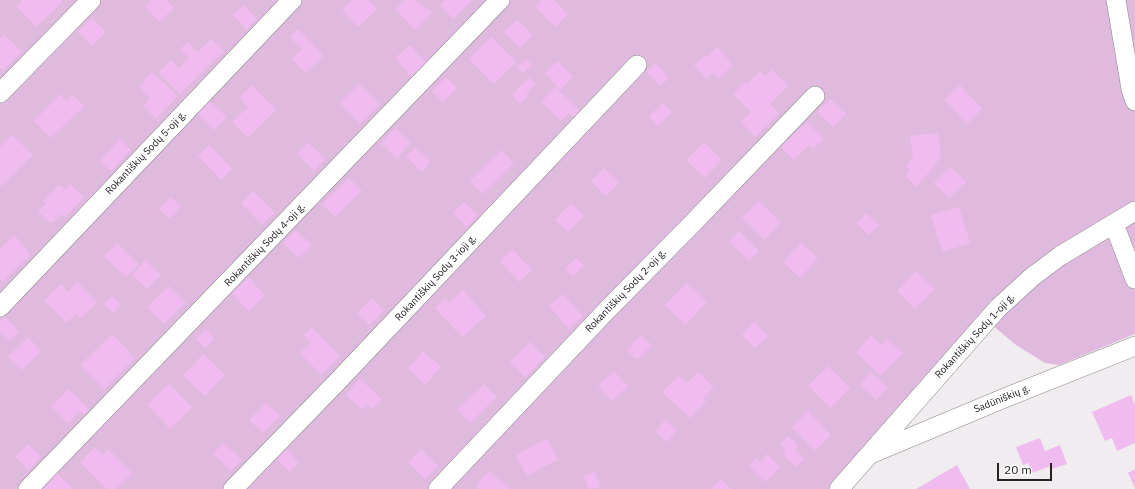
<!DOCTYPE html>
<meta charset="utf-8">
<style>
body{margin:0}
#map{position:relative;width:1135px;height:489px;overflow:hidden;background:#f0ecf0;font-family:"IBM Plex Sans",sans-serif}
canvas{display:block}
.scale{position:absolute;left:997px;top:463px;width:55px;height:18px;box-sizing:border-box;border:2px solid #232122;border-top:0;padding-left:5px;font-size:12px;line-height:14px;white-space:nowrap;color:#232122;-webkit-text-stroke:3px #fff;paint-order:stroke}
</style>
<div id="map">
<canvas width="1135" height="489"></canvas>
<div class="scale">20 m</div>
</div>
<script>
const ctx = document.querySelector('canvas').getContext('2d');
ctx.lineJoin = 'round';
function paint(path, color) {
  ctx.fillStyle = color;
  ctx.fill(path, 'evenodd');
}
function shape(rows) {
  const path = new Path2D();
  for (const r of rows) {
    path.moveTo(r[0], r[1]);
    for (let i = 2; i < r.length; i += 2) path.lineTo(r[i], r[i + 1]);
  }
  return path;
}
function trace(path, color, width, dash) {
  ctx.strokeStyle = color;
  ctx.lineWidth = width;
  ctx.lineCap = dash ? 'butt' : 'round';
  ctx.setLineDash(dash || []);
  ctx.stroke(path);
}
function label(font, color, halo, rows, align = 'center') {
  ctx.font = font + ' "IBM Plex Sans",sans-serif';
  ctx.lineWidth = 3.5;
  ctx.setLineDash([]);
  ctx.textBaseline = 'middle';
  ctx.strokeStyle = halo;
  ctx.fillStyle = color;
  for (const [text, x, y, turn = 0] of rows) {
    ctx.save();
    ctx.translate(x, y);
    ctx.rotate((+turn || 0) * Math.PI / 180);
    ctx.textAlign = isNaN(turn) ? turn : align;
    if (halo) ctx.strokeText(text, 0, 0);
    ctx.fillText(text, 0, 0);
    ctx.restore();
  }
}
paint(shape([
 [0,0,1135,0,1135,334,1059,365,1045,363,1016,345,992,325,844,489,0,489]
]), '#dfbade');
paint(shape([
 [22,0,60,0,62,2,36,27,16,6],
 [151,0,167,0,174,8,159,22,145,6],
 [353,0,369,0,377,9,358,27,342,10],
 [405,0,413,0,433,12,415,30,395,9],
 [445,0,472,0,453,19,440,5],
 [541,0,554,0,568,14,555,27,535,6],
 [244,5,257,19,246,30,233,15],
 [92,18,106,32,92,46,78,31],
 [517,20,533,35,520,48,504,32],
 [298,29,324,56,306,73,292,59,302,49,290,37],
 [4,35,22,52,3,70,0,67,0,39],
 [491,37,516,62,494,84,469,59],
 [211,39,224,51,180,94,158,73,171,60,179,68,189,58,180,49,188,42,198,52],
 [410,45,426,63,411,76,395,58],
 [717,47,733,65,718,79,713,73,707,79,694,65,705,55,707,57],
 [526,59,532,65,523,73,517,67],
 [558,61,573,77,560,90,545,73],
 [655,63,669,78,660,86,646,71],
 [772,70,788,86,770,104,779,113,755,137,741,122,751,112,733,94,745,82,747,84,760,71,765,76],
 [152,72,178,96,156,119,143,106,150,98,139,87],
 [446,77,457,88,443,102,432,91],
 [529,78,536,84,526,94,529,96,520,104,512,94],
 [359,84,380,104,360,124,340,103],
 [252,85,276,110,248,138,232,122,248,107,239,98],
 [960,85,982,109,967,124,944,99],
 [555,87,580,111,574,117,569,113,561,121,541,102],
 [60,94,67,101,73,95,84,106,51,138,34,121],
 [207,99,227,117,214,130,195,112],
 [830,99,846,114,833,127,817,112],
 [662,103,672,112,658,126,649,117],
 [807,122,824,139,813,149,809,145,794,160,781,147],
 [395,128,411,143,397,159,381,144],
 [938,133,941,157,917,187,905,176,910,170,906,167,913,158,910,136],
 [12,135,33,155,2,186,0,184,0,147],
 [120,139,131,150,111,171,100,161],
 [308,142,325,159,314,171,297,154],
 [704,142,722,160,705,178,686,160],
 [209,145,232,169,221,180,198,156],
 [415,147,431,162,422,172,406,157],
 [501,150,514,163,483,194,470,181],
 [950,167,966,182,949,198,934,183],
 [604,168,619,182,606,196,591,181],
 [349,178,362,191,335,217,322,204],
 [70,184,84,197,65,217,61,214,51,224,38,211,46,203,43,201,59,185,65,190],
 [253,191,275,213,262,225,241,203],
 [171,197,181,207,169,219,159,208],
 [758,201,781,222,765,240,742,218],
 [464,202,478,215,467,227,453,213],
 [571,203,584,215,568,232,555,220],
 [959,207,970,243,942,252,931,215],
 [866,213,879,225,869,235,856,223],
 [296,230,312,245,299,258,283,243],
 [739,231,759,251,749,261,729,242],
 [14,235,31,254,2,282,0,279,0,249],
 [117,243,139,264,126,277,104,257],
 [801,243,818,258,800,278,783,262],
 [512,249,532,270,519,282,500,262],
 [576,258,584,265,573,277,565,269],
 [145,260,161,275,147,289,132,275],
 [916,271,934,289,915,309,897,291],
 [249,277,265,296,248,311,232,293],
 [77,282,97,302,81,318,76,313,67,323,44,301,61,284,68,292],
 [687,283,707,302,685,325,665,305],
 [169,286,186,303,164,324,147,307],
 [463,290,486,316,462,337,435,308,445,299,449,303],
 [563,294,583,316,569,329,549,306],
 [112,296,121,305,114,313,104,304],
 [372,298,384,310,369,325,357,313],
 [5,317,19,331,10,341,0,332,0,322],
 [754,322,768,336,755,348,742,335],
 [312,327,340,356,321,375,300,353,311,342,304,335],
 [206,329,215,339,205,348,196,339],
 [112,334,135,358,104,389,80,365],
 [641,335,652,345,637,360,627,350],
 [871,335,882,345,887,339,903,353,881,376,856,353],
 [28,337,41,351,22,370,8,357],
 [530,342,545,357,525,377,510,362],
 [423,351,441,367,425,385,408,369],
 [203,354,225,375,205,396,183,376],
 [828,366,850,388,831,408,808,386],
 [614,371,628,386,612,401,598,386],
 [698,372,714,387,703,398,706,401,690,418,662,392,678,376,687,383],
 [871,372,888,387,877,400,860,385],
 [360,379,382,399,373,409,367,404,362,410,346,395],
 [169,384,192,407,170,429,147,405],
 [484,384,497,397,470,423,457,410],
 [69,389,89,410,84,415,80,411,68,423,51,406],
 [1131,395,1135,405,1135,443,1117,451,1112,438,1105,441,1092,412],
 [266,403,280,416,263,433,249,420],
 [808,411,831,435,815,451,792,427],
 [665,420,677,431,667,442,655,431],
 [789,436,798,446,795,449,805,459,796,467,782,453,786,450,780,444],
 [1040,438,1045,451,1060,445,1067,464,1052,469,1051,466,1032,473,1028,463,1023,465,1016,447],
 [547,439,558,459,527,476,516,455],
 [223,443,242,459,231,471,213,454],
 [28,444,41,457,28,470,15,456],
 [95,447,102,455,108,449,132,473,116,489,106,489,80,462],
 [287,449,299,463,289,472,277,459],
 [421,449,438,466,425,479,408,462],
 [767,454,780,467,765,482,749,466,757,458,760,462],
 [957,465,970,489,916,489],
 [1135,469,1135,488,1128,473],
 [489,471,511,489,479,489,476,486],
 [56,472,73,489,42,489,49,483,46,481],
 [595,472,600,487,588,489,584,475],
 [721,479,731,489,711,489]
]), '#f0bcef');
const minor = shape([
 [1116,0,1131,89,1135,101],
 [0,93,91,0],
 [1114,224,1135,279],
 [0,307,292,0],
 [873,453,1007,397,1135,346],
 [28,489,500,0],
 [233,489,337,382,637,65],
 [438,489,607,310,688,228,815,96],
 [839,489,998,308,1032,277,1060,256,1135,211]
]);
trace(minor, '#898589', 20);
trace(minor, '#fff', 19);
label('10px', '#232122', '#fff', [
 ["Rokantiškių Sodų 5-oji g.",146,153,-46],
 ["Rokantiškių Sodų 4-oji g.",265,245,-46],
 ["Rokantiškių Sodų 3-ioji g.",436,278,-47],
 ["Rokantiškių Sodų 2-oji g.",626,291,-46],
 ["Rokantiškių Sodų 1-oji g.",975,336,-47],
 ["Sadūniškių g.",1002,399,-22]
]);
</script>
